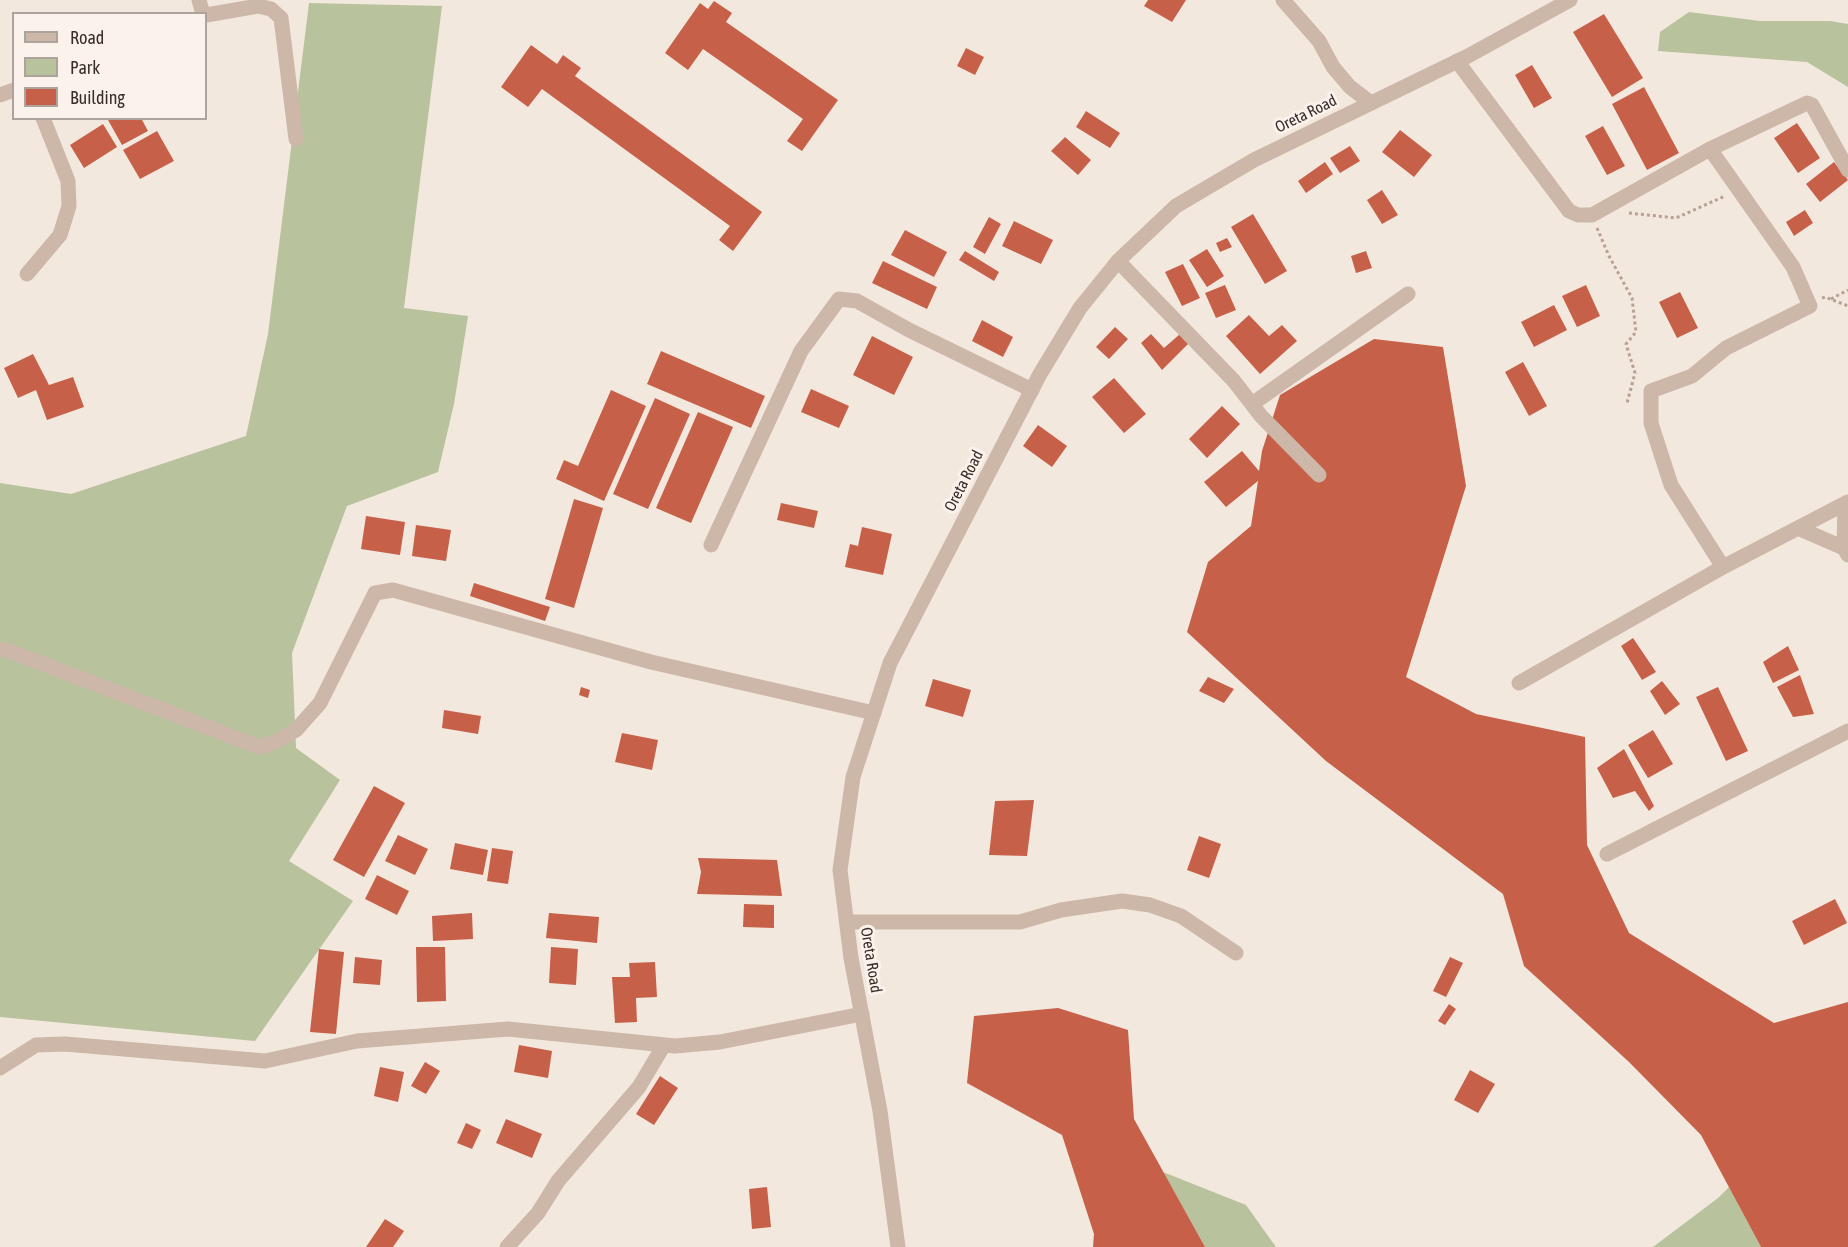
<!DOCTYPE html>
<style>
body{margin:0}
#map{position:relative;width:1848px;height:1247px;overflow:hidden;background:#f3e8de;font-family:"Asap Condensed",sans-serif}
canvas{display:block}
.legend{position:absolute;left:12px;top:12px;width:195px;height:108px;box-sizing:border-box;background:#faf2eb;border:2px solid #ada39d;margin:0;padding:8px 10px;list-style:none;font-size:18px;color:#392d29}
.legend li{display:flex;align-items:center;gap:12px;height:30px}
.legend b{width:30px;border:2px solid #ada39d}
</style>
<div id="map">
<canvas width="1848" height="1247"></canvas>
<ul class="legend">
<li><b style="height:8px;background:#ccb7a9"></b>Road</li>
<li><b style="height:16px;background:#b8c29d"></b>Park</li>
<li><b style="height:16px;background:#c76048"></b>Building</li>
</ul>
</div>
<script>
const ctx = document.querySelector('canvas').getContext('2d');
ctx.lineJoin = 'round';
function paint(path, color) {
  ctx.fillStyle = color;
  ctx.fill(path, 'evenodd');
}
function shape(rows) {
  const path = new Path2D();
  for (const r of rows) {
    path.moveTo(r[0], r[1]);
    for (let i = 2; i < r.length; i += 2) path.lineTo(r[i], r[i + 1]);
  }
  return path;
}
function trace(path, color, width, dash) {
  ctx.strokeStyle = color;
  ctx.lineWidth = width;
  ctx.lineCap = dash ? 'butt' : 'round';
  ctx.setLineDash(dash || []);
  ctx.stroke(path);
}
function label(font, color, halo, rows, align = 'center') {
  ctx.font = font + ' "Asap Condensed",sans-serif';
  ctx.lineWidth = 6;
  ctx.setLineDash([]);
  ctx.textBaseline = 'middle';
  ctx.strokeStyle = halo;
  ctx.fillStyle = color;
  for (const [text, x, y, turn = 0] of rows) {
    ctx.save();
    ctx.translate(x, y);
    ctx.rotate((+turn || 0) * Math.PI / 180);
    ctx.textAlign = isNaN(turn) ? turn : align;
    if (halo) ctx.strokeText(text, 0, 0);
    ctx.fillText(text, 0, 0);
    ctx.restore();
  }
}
paint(shape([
 [309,3,442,6,404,308,468,316,454,404,438,472,347,506,292,653,296,748,340,780,289,861,353,901,255,1041,0,1017,0,483,71,494,246,436,268,334],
 [1689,12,1760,21,1830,21,1848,24,1848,87,1807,62,1658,51,1660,32],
 [1163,1172,1246,1205,1276,1247,1205,1247],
 [1729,1187,1761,1247,1653,1247,1718,1198]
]), '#b8c29d');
paint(shape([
 [1148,0,1186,0,1172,22,1144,6],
 [714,1,732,13,726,22,838,100,802,151,787,141,803,119,703,49,688,70,665,53,700,3,708,9],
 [1604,14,1643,78,1612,97,1573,32],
 [531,45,557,64,563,55,581,68,575,76,762,212,733,251,719,240,730,226,542,89,528,107,501,87],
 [966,48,984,57,975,75,957,66],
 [1532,65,1552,98,1534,108,1515,75],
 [1644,87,1679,153,1647,170,1612,104],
 [1086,111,1120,133,1110,148,1076,127],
 [110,118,141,118,148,131,122,145,108,120],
 [1797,123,1820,158,1798,173,1774,138],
 [103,124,117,147,84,168,70,145],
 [1603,126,1625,166,1607,175,1585,136],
 [1400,130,1432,155,1414,177,1382,152],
 [157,131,174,161,140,179,123,150],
 [1065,137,1091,160,1078,175,1051,151],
 [1350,146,1360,161,1340,173,1330,158],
 [1325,162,1333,174,1306,193,1298,181],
 [1834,162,1848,180,1820,202,1806,184],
 [1382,190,1398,215,1382,224,1367,200],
 [1805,210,1813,223,1794,236,1786,222],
 [1253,214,1287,271,1265,284,1231,227],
 [989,217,1001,224,985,254,973,247],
 [1014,221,1053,240,1041,264,1002,246],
 [905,230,947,252,934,277,891,255],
 [1227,238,1232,247,1220,252,1216,243],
 [1207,249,1224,276,1207,287,1189,260],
 [965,251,999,272,994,281,959,260],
 [1366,251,1372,268,1356,273,1351,256],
 [883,261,937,287,927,309,872,283],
 [1183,264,1200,298,1182,306,1165,272],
 [1225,285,1236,310,1216,318,1205,293],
 [1586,285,1600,316,1577,327,1562,296],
 [1680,292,1698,328,1677,338,1659,302],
 [1554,305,1567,330,1534,347,1521,322],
 [1249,315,1269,336,1282,325,1297,341,1260,374,1226,336],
 [982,320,1013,337,1003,357,972,341],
 [1115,327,1128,339,1109,359,1096,347],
 [1151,334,1164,348,1180,334,1189,343,1162,370,1141,343],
 [872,336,913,357,894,395,853,375],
 [1374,339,1443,347,1466,486,1406,677,1476,714,1585,737,1587,845,1629,933,1774,1023,1848,1002,1848,1247,1761,1247,1701,1135,1629,1062,1524,966,1503,894,1326,761,1187,632,1208,562,1251,526,1258,481,1226,507,1204,482,1242,451,1259,471,1262,451,1280,395],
 [661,351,765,396,751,428,647,384],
 [33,354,49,385,73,377,84,407,47,420,36,390,18,398,4,368],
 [1523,362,1547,406,1529,416,1505,372],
 [1114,378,1146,414,1124,433,1092,397],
 [811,389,849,406,839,428,801,412],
 [611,390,646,406,604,501,556,479,564,460,578,466],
 [655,398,690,414,648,509,613,494],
 [1222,406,1240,424,1207,458,1189,439],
 [698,412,733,427,691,523,656,508],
 [1038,425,1067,446,1052,467,1023,446],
 [574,499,603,508,574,608,545,599],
 [781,503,818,511,814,528,777,520],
 [366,516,405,522,400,555,361,549],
 [416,525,451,530,446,561,412,556],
 [862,527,892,534,883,575,845,567,850,544,858,546],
 [474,583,550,607,545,621,470,596],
 [1633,638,1656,672,1642,680,1621,646],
 [1788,646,1799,670,1773,683,1763,662],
 [1800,675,1814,714,1793,717,1777,687],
 [1208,677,1234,689,1224,703,1199,691],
 [933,679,971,690,963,717,925,706],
 [1662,681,1680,704,1665,715,1650,691],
 [581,687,590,690,588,698,579,695],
 [1718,687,1748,751,1726,761,1696,697],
 [444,710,481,716,478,734,442,728],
 [1653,730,1673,764,1648,778,1628,745],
 [622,733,658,740,652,770,615,762],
 [1624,749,1654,806,1649,811,1635,791,1613,798,1597,768],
 [374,786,405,803,364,877,333,860],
 [1034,800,1027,856,989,855,995,801],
 [398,835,428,849,415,875,385,861],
 [1199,836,1221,844,1209,878,1187,870],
 [455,843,488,850,483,875,450,869],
 [492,848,513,851,508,884,487,881],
 [698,858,777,860,782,896,697,894,701,872],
 [377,875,409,891,397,915,365,899],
 [1835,899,1847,923,1804,945,1792,921],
 [744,904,774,905,774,928,743,927],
 [472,913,473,939,433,941,432,916],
 [549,913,599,917,597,943,546,938],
 [416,947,445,947,446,1001,417,1002],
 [551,947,578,949,576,985,549,983],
 [319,949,344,952,336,1034,310,1032],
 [355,957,382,960,380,985,353,983],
 [1450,957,1463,963,1446,997,1433,991],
 [655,962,657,997,636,998,637,1022,615,1023,612,977,630,977,629,963],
 [1449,1004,1456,1009,1445,1025,1438,1021],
 [1058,1008,1128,1030,1134,1119,1205,1247,1093,1247,1094,1234,1062,1135,967,1083,974,1016],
 [519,1045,552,1051,548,1078,514,1072],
 [425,1062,440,1071,426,1094,411,1086],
 [380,1067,404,1072,398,1102,374,1096],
 [1470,1070,1495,1084,1478,1113,1454,1100],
 [660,1076,678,1088,654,1125,636,1114],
 [506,1119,542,1134,532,1158,496,1143],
 [466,1123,481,1130,472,1149,457,1143],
 [767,1187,771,1227,752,1229,749,1189],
 [385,1219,404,1231,393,1247,366,1247]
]), '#c76048');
trace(shape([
 [1629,213,1676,218,1725,196],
 [1597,228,1609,256,1632,298,1636,332,1626,344,1635,373,1627,403],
 [1822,298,1825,297,1848,306],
 [1831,299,1848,290]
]), '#b7a193', 3, [3, 3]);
trace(shape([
 [199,0,203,14],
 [206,15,258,6,271,9,281,18,296,139],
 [1457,61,1569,211,1578,215,1592,215,1710,149,1807,103,1812,105,1848,170],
 [0,95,14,90],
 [1710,149,1793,267,1810,306,1726,348,1692,376,1651,391,1651,423,1671,485,1723,567],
 [1118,261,1234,381,1261,416,1319,475],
 [27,274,60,235,69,206,68,181,43,118],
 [1252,404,1408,294],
 [1845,504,1844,548,1848,555],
 [1798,528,1844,548],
 [711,545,801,351,839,299,857,301,909,330,1032,390],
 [0,650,7,650,259,747,275,742,296,730,320,703,375,593,393,590,651,662,874,713],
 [1519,683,1723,567,1848,502],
 [1607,854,1848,731],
 [847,922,1020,922,1061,910,1122,901,1150,905,1181,916,1236,953],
 [0,1068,36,1045,65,1044,265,1061,357,1041,508,1029,675,1046,720,1042,862,1014],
 [507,1247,538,1213,558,1181,639,1087,664,1045]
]), '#ccb7a9', 15);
trace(shape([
 [1283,0,1319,41,1333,67,1350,87,1371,103],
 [898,1247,880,1111,851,958,840,870,853,777,890,663,1040,374,1080,308,1118,261,1176,206,1254,160,1468,56,1570,0]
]), '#ccb7a9', 15);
label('16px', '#392d29', '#faf2eb', [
 ["Oreta Road",1306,114,-26],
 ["Oreta Road",964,481,-63],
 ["Oreta Road",871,960,81]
]);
</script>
